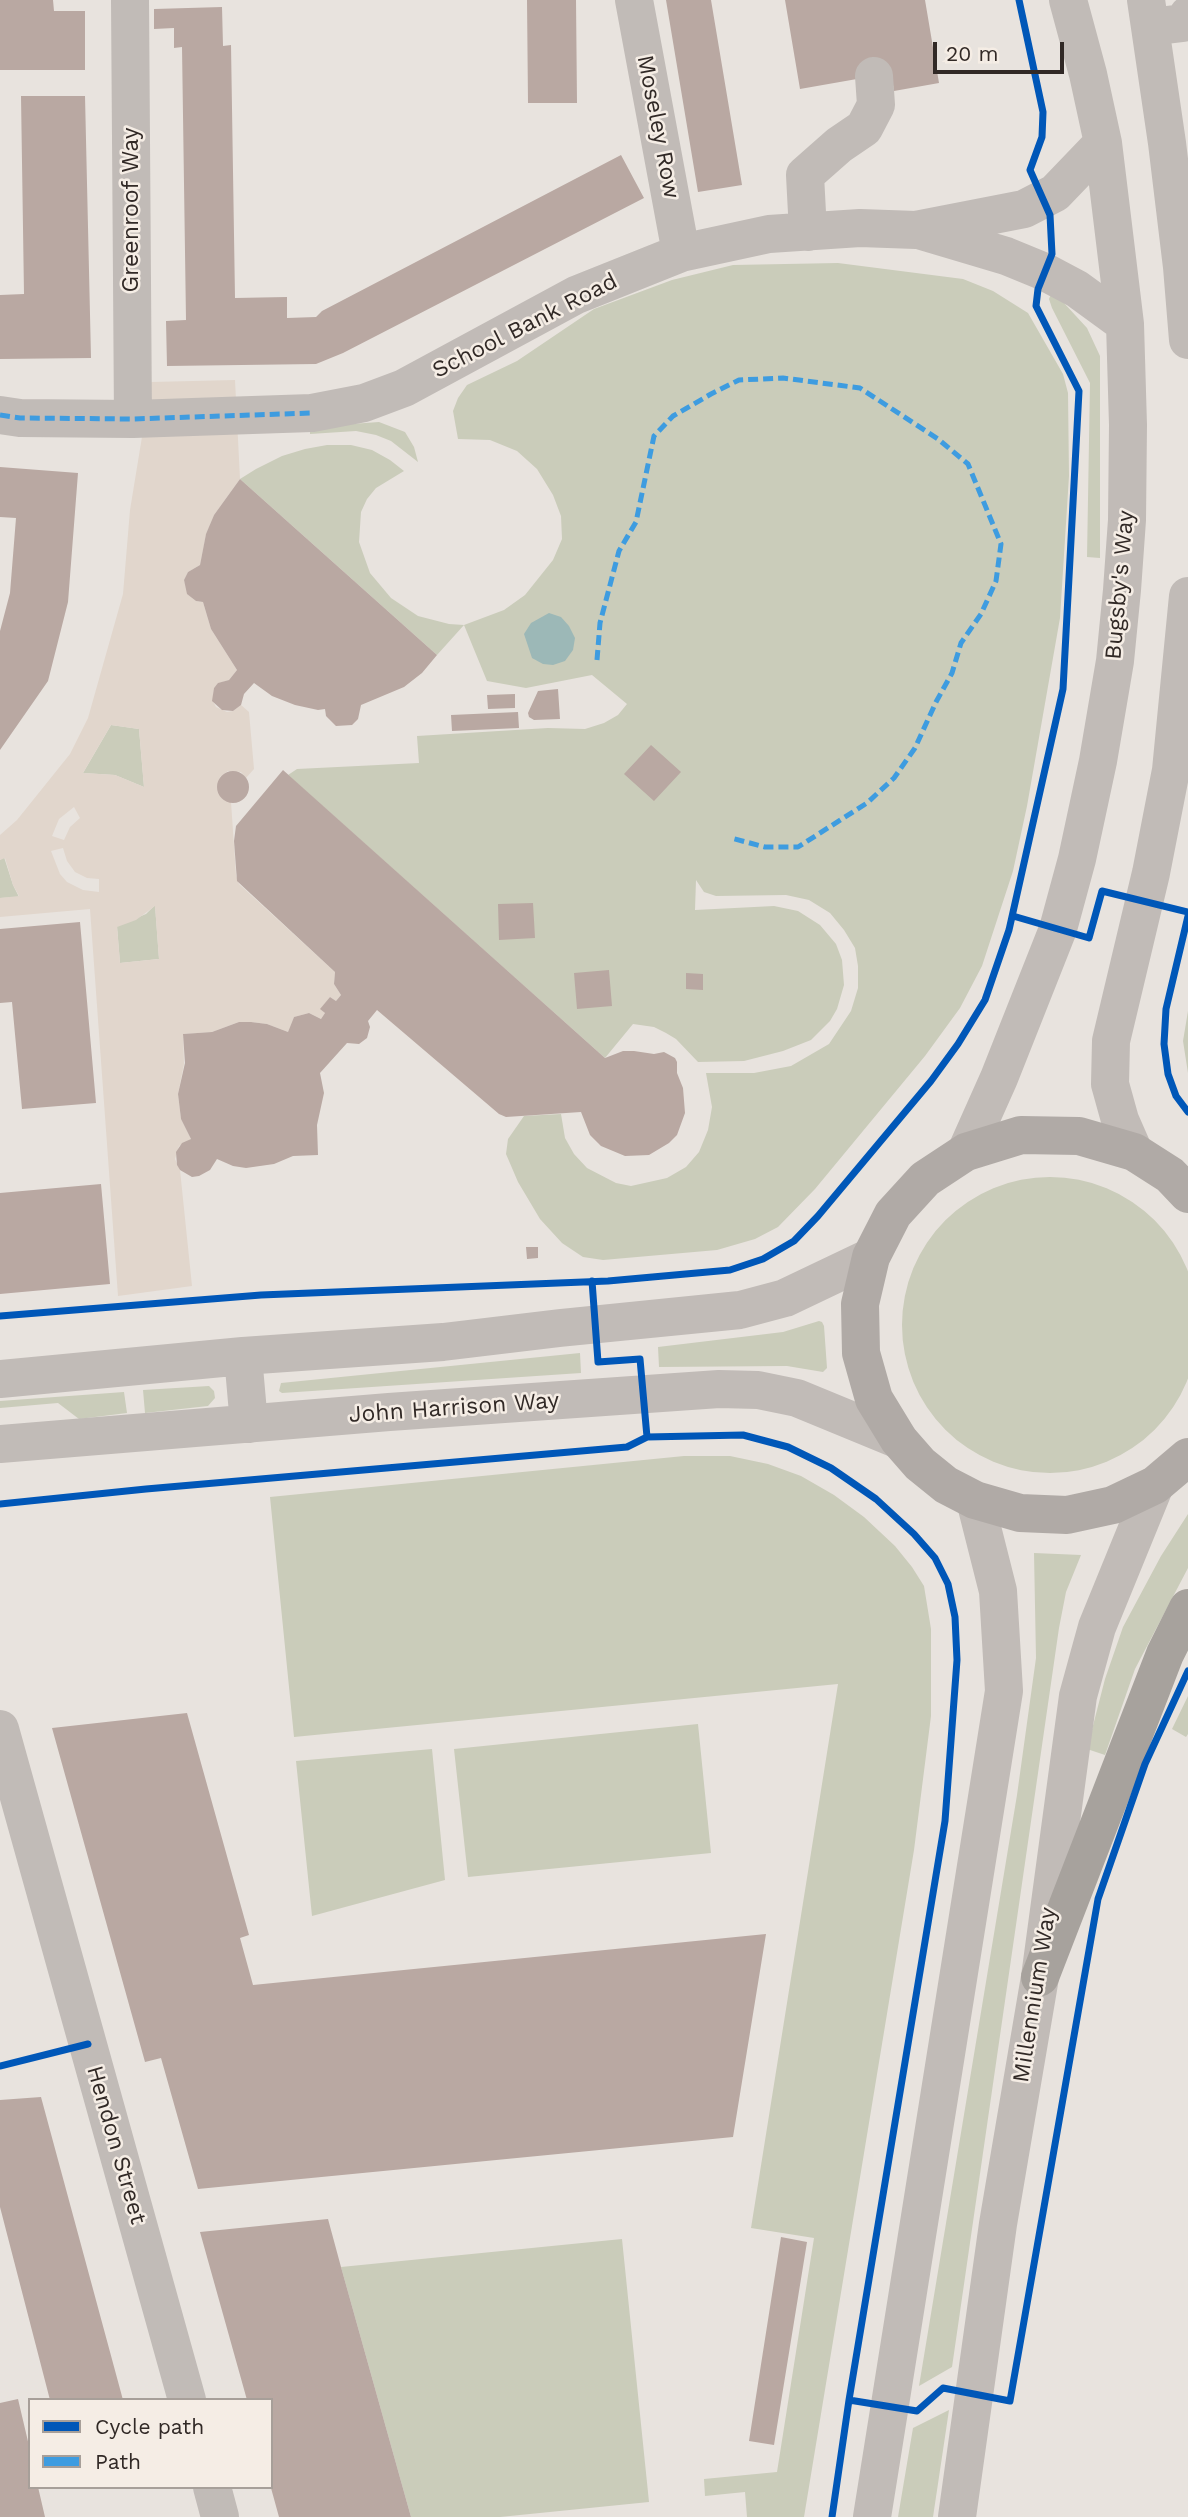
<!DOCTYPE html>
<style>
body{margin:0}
#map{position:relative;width:1188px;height:2517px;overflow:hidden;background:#e8e3de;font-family:"Work Sans",sans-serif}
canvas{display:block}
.legend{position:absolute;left:28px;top:2398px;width:245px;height:91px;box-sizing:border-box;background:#f5ede5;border:2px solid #a79f99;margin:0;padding:9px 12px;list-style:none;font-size:21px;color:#312926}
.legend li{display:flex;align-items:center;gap:14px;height:35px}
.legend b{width:35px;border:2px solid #a79f99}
.scale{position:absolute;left:933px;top:42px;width:131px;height:32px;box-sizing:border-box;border:4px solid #312926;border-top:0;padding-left:9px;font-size:21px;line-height:24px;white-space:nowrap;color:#312926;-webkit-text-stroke:5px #f5ede5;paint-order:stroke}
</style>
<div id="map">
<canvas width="1188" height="2517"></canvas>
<ul class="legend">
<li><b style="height:9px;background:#0057b8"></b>Cycle path</li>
<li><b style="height:9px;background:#3e9ce0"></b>Path</li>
</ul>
<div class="scale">20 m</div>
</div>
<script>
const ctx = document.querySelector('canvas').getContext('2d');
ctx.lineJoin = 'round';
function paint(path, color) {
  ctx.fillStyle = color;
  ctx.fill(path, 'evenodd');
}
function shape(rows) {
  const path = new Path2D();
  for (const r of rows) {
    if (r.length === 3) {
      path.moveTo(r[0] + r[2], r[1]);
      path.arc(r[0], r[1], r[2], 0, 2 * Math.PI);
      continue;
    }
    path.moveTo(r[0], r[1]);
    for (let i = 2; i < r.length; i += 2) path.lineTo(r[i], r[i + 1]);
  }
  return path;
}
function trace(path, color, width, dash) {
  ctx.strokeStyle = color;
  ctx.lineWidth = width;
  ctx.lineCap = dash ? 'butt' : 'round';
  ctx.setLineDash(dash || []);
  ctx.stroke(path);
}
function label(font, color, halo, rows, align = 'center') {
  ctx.font = font + ' "Work Sans",sans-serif';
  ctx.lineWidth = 5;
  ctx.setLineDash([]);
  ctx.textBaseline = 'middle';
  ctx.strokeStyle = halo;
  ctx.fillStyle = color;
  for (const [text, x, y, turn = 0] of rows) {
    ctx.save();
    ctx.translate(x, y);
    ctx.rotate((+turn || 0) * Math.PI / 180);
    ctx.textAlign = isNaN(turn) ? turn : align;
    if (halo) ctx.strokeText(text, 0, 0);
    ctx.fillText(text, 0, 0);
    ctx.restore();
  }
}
paint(shape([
 [838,263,963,279,993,291,1028,313,1063,374,1068,393,1069,476,1060,618,1027,806,1013,871,982,966,960,1008,925,1056,815,1189,778,1227,755,1239,717,1250,603,1260,583,1257,562,1243,540,1219,518,1182,506,1154,508,1139,524,1116,561,1114,565,1138,574,1154,587,1168,616,1183,631,1186,667,1178,686,1167,699,1152,708,1130,712,1107,706,1073,754,1073,791,1066,829,1044,851,1011,858,988,858,966,855,948,844,930,830,913,809,900,786,895,716,896,704,892,696,880,695,910,774,906,798,911,820,925,836,944,842,960,844,985,837,1009,830,1021,811,1040,783,1051,744,1061,698,1062,676,1039,666,1033,654,1027,633,1024,605,1058,288,775,297,769,419,763,417,736,548,728,585,729,604,723,618,715,627,704,592,675,526,688,487,681,464,625,437,655,240,479,256,469,282,456,305,449,327,445,351,445,372,450,390,460,404,471,376,488,367,499,361,512,359,542,370,573,391,598,418,616,449,624,464,625,504,610,525,595,553,560,562,539,561,516,553,495,537,469,517,451,490,440,458,439,453,411,458,398,467,385,517,361,594,309,672,280,733,265],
 [1051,294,1064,303,1087,328,1100,356,1100,558,1087,557,1090,383,1052,308,1049,299],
 [379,422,405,432,414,447,418,462,391,441,376,435,356,431,310,434,310,427],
 [111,725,139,729,144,787,115,775,83,773],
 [4,857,13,885,19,897,0,898,0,860],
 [155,905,159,959,120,963,117,926,146,914],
 [1188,1011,1188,1073,1183,1041],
 [1050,1325,148],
 [819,1321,822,1322,824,1326,827,1368,823,1372,787,1366,659,1367,658,1347,783,1332],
 [580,1353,581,1373,282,1393,279,1391,281,1383],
 [209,1386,214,1391,215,1398,208,1406,145,1413,143,1390],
 [124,1392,127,1413,79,1419,58,1403,0,1408,0,1401],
 [684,1456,730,1456,768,1464,801,1476,834,1495,864,1517,895,1546,912,1567,924,1586,931,1629,931,1716,914,1850,804,2517,747,2517,745,2492,705,2496,704,2479,777,2472,814,2238,751,2228,838,1684,294,1737,270,1497],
 [1188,1514,1188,1568,1135,1669,1105,1755,1087,1749,1105,1679,1123,1627,1161,1556],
 [1034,1553,1081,1555,1066,1592,1059,1628,952,2367,919,2386,1017,1795,1036,1658],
 [1188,1696,1188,1734,1186,1737,1172,1729],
 [698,1724,711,1853,468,1877,454,1749],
 [432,1749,445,1880,312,1916,296,1761],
 [622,2239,649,2502,500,2517,411,2517,341,2267],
 [949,2410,933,2517,898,2517,913,2428]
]), '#caccba');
paint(shape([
 [235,380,240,479,214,515,206,535,200,565,188,572,184,580,188,594,196,601,203,602,211,629,237,670,229,680,219,683,214,688,213,701,216,707,227,712,233,711,241,705,249,712,254,769,246,778,241,772,228,771,220,777,217,787,222,798,231,802,236,875,239,884,335,972,334,984,341,995,336,1001,330,997,321,1009,325,1013,321,1019,309,1013,294,1017,288,1032,267,1024,251,1022,239,1022,212,1032,183,1034,184,1064,178,1094,181,1119,191,1139,179,1146,175,1159,180,1170,192,1286,118,1296,90,909,0,917,0,898,19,896,13,885,5,858,0,860,0,835,17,820,70,754,88,718,123,594,130,510,151,382],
 [111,725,139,729,144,787,115,775,83,773],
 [74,807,80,818,70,827,64,840,52,836,59,819],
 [63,848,67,861,75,872,87,878,99,879,99,892,83,890,67,882,60,874,51,851],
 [155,906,159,959,120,963,117,927,136,920]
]), '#e1d6cc');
paint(shape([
 [549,613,561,617,569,626,575,638,573,650,565,661,553,665,543,664,532,658,524,634,531,623]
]), '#9cb8b7');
paint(shape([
 [0,0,53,0,54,11,85,11,85,70,0,70],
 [527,0,576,0,577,103,528,103],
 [666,0,711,0,742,185,698,192],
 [785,0,925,0,939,83,894,91,891,73,800,89],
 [222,7,223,46,231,45,235,298,287,297,287,318,316,317,322,311,621,155,644,198,343,353,316,364,167,366,166,321,186,320,182,47,174,48,174,28,154,29,154,9],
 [21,96,85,96,91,358,0,359,0,295,24,294],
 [0,467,78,473,68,602,48,681,0,750,0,631,10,593,16,518,0,517],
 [240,479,437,655,422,673,404,687,361,705,358,719,352,725,336,726,326,716,325,709,318,710,295,705,272,696,254,683,244,694,241,705,233,711,222,710,212,701,214,688,218,683,229,680,237,670,211,629,203,602,196,601,187,594,184,580,188,572,200,565,206,534,214,515],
 [558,689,560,719,534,720,529,717,528,713,538,691],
 [515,694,515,708,488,709,487,695],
 [518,712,519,728,452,731,451,715],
 [651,745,681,772,654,801,624,774],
 [283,770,605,1058,623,1051,634,1051,654,1054,664,1052,675,1058,677,1062,677,1073,683,1088,685,1113,677,1135,669,1143,649,1155,625,1156,601,1146,590,1135,581,1112,506,1117,499,1114,377,1010,368,1021,370,1027,367,1038,359,1044,347,1043,320,1073,324,1093,317,1125,318,1155,293,1156,274,1164,246,1168,233,1166,217,1159,210,1170,199,1176,192,1177,180,1170,177,1165,176,1152,182,1143,191,1139,181,1119,178,1094,185,1063,183,1034,212,1032,239,1022,251,1022,267,1024,288,1032,294,1017,309,1013,321,1019,325,1013,320,1009,330,997,336,1001,341,995,334,984,335,972,237,881,234,841,236,826],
 [233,787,16],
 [533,903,535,938,499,940,498,904],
 [80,922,96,1103,22,1109,12,1002,0,1003,0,929],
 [609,970,612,1006,577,1009,574,973],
 [686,973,703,974,703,990,686,989],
 [101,1184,110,1284,0,1294,0,1193],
 [526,1247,538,1247,538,1258,527,1259],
 [187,1713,249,1935,240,1938,253,1985,766,1934,733,2137,198,2189,161,2058,145,2062,52,1728],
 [41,2097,123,2400,50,2400,0,2207,0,2100],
 [328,2219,341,2267,411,2517,279,2517,271,2488,271,2400,247,2400,200,2232],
 [781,2237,807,2242,774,2445,749,2441],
 [18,2399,30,2450,30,2487,38,2487,45,2517,0,2517,0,2403]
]), '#b9a8a2');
trace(shape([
 [130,0,133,419],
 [634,0,681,253],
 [1146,0,1167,143,1182,267,1188,340],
 [1150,27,1183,23,1188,15],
 [922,231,1006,256,1045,272,1077,289,1125,324],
 [808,232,805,175,839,145,864,128,876,105,874,76],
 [0,415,20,418,133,419,312,413,364,403,404,388,576,295,681,253,769,234,860,228,916,230,1024,209,1055,193,1103,143],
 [966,1152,999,1078,1058,929,1077,859,1098,761,1115,661,1122,590,1127,520,1128,425,1125,324,1103,143,1088,74,1068,0],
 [1134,1152,1120,1120,1110,1084,1111,1041,1151,873,1171,770,1188,596],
 [243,1356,249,1424],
 [0,1379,243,1356,443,1342,560,1328,740,1310,785,1298,871,1257],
 [0,1444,389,1412,719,1389,758,1390,797,1398,899,1440],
 [0,1729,187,2400],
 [212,2487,220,2517],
 [872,2517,1004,1691,998,1591,975,1500],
 [957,2517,998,2224,1040,1977,1078,1696,1097,1627,1155,1485]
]), '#c1bbb7', 38);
trace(shape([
 [1188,1194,1170,1175,1134,1152,1079,1136,1021,1135,966,1152,925,1179,893,1214,871,1257,860,1304,861,1353,874,1399,899,1440,920,1464,946,1485,975,1500,1020,1513,1067,1515,1113,1505,1155,1485,1188,1457]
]), '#b0aaa6', 38);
trace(shape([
 [1040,1977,1165,1654,1188,1608]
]), '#a7a29d', 38);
trace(shape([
 [0,415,20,418,133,419,312,413],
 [597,660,600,623,619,551,636,522,654,436,673,416,711,394,739,380,783,378,860,388,938,439,968,464,1001,544,996,581,981,614,961,643,952,673,936,702,915,748,894,778,867,803,798,847,765,847,731,838]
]), '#3e9ce0', 5, [10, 5]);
trace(shape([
 [1013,916,1089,938,1102,891,1188,912],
 [1188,916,1166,1009,1164,1044,1168,1074,1176,1096,1188,1112],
 [592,1281,598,1362,640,1359,647,1437],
 [0,1316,261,1295,608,1281,730,1270,763,1259,794,1241,818,1216,931,1081,958,1044,985,1000,1009,930,1063,689,1079,391,1036,306,1038,289,1052,254,1050,215,1030,170,1042,137,1043,112,1019,0],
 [0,1504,146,1489,627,1447,647,1437,743,1435,788,1447,831,1468,876,1499,914,1534,935,1558,948,1584,955,1617,957,1660,945,1821,849,2400,832,2517],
 [0,2066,88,2044],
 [849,2400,917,2411,943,2388,1010,2401,1098,1899,1145,1764,1188,1671]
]), '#0057b8', 7);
label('23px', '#312926', '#f5ede5', [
 ["Moseley Row",658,127,79],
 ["Greenroof Way",131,210,-90],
 ["School Bank Road",525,326,-27],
 ["Bugsby's Way",1120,585,-85],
 ["John Harrison Way",454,1408,-4],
 ["Millennium Way",1035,1995,-81],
 ["Hendon Street",116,2145,74]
]);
</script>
